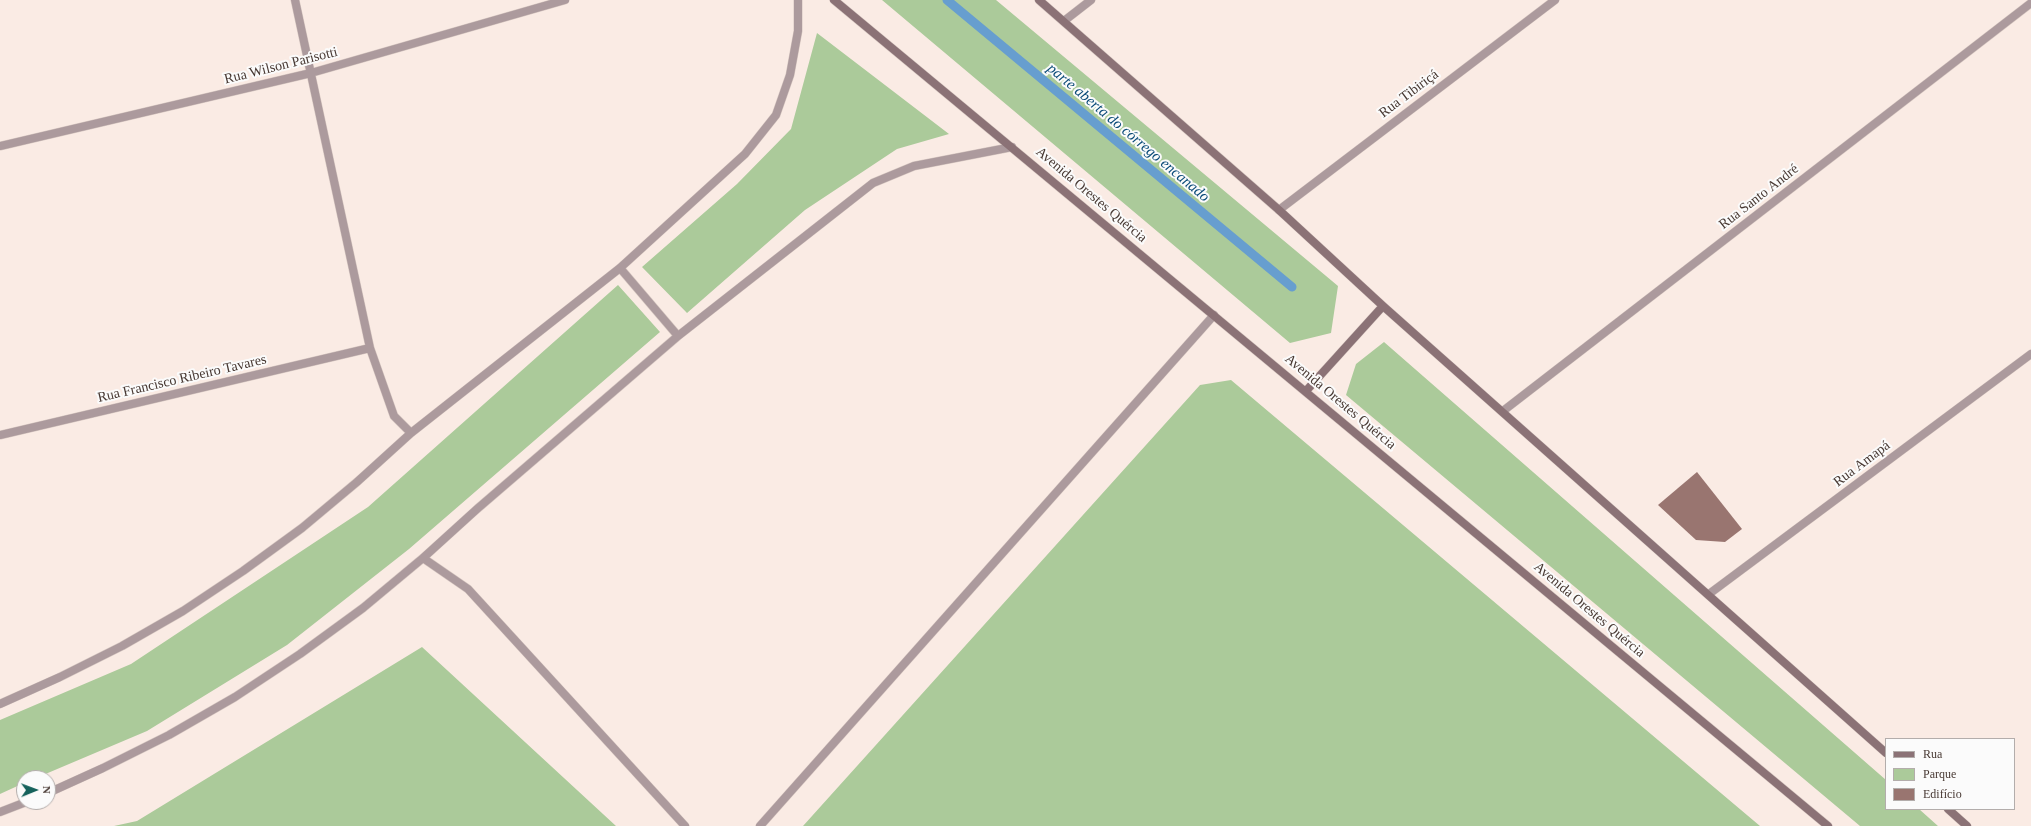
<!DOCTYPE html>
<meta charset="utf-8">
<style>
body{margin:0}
#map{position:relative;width:2031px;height:826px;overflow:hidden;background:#faebe4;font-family:Georgia,serif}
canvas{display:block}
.legend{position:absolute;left:1885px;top:738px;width:130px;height:72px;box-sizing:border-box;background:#fbfbfb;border:1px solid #b3adab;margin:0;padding:5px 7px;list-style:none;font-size:12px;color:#483933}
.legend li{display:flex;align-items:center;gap:8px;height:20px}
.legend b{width:20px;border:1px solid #b3adab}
.north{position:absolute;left:16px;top:770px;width:40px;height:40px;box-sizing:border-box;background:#fbfbfb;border:1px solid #b3adab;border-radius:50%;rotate:89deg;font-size:11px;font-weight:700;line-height:16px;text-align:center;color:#483933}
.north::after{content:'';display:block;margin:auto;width:14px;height:18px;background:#15625c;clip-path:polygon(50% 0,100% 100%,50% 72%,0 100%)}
</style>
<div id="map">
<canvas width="2031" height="826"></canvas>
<ul class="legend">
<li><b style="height:5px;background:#8b7276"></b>Rua</li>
<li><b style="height:11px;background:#abca9a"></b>Parque</li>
<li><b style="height:11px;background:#997570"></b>Edifício</li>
</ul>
<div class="north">N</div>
</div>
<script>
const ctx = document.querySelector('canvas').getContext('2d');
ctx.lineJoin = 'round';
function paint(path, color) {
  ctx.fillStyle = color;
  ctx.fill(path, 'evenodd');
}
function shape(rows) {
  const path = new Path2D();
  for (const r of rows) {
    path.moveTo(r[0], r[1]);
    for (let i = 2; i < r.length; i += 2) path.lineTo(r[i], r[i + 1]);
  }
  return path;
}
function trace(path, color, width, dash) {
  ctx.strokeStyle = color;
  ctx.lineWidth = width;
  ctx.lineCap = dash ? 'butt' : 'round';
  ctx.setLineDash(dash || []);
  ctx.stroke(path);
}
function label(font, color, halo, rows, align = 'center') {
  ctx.font = font + ' Georgia,serif';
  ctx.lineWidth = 4;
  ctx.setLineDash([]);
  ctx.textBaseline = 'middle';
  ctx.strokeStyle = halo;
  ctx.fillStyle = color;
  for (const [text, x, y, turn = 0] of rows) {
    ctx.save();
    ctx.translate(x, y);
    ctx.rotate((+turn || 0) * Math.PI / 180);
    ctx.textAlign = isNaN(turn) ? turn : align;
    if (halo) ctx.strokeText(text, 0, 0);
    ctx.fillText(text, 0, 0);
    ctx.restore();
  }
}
paint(shape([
 [882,0,996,0,1338,286,1331,333,1290,343],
 [817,33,949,134,897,149,805,210,687,313,642,267,737,184,791,129],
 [618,285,660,332,409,549,287,645,147,731,36,778,24,778,24,783,0,794,0,720,131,664,368,507],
 [1384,342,1886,780,1886,809,1919,809,1938,826,1860,826,1346,395,1356,364],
 [1231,380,1760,826,803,826,1200,385],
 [422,647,616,826,114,826,137,821]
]), '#abca9a');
trace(shape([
 [947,0,1292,287]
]), '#679ecf', 9);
paint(shape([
 [1697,472,1742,529,1725,542,1696,540,1658,505]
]), '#997570');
const minor = shape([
 [295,0,370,348,394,416,411,433],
 [1064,21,1091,0],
 [0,146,311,73,565,0],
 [1279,210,1555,0],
 [620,268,678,336],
 [1503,411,2031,3],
 [0,435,370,348],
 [423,558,468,589,685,826],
 [1709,594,2031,354],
 [0,704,60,677,122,646,183,611,243,571,302,528,357,482,411,433,620,268,745,154,776,115,790,75,798,31,798,0],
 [48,793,103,768,169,735,235,697,300,654,363,608,423,558,477,509,678,336,873,183,914,166,1012,147],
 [0,812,26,802],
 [760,826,1214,315]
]);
const secondary = shape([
 [834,0,1828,826],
 [1039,0,1279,210,1383,306,1886,753],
 [1306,391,1383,306],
 [1948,809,1967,826]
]);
trace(minor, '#d6c7c1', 9);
trace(secondary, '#d6c7c1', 9);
trace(minor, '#ac9a9d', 8);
trace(secondary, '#8b7276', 8);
label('14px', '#483933', '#fbfbfb', [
 ["Rua Wilson Parisotti",281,66,-14],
 ["Rua Tibiriçá",1409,94,-37],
 ["Avenida Orestes Quércia",1091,195,40],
 ["Rua Santo André",1759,197,-38],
 ["Rua Francisco Ribeiro Tavares",182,379,-13],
 ["Avenida Orestes Quércia",1340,402,40],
 ["Rua Amapá",1862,464,-37],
 ["Avenida Orestes Quércia",1589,610,40]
]);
label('italic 15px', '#094a78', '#fbfbfb', [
 ["parte aberta do córrego encanado",1128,133,40]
]);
</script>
